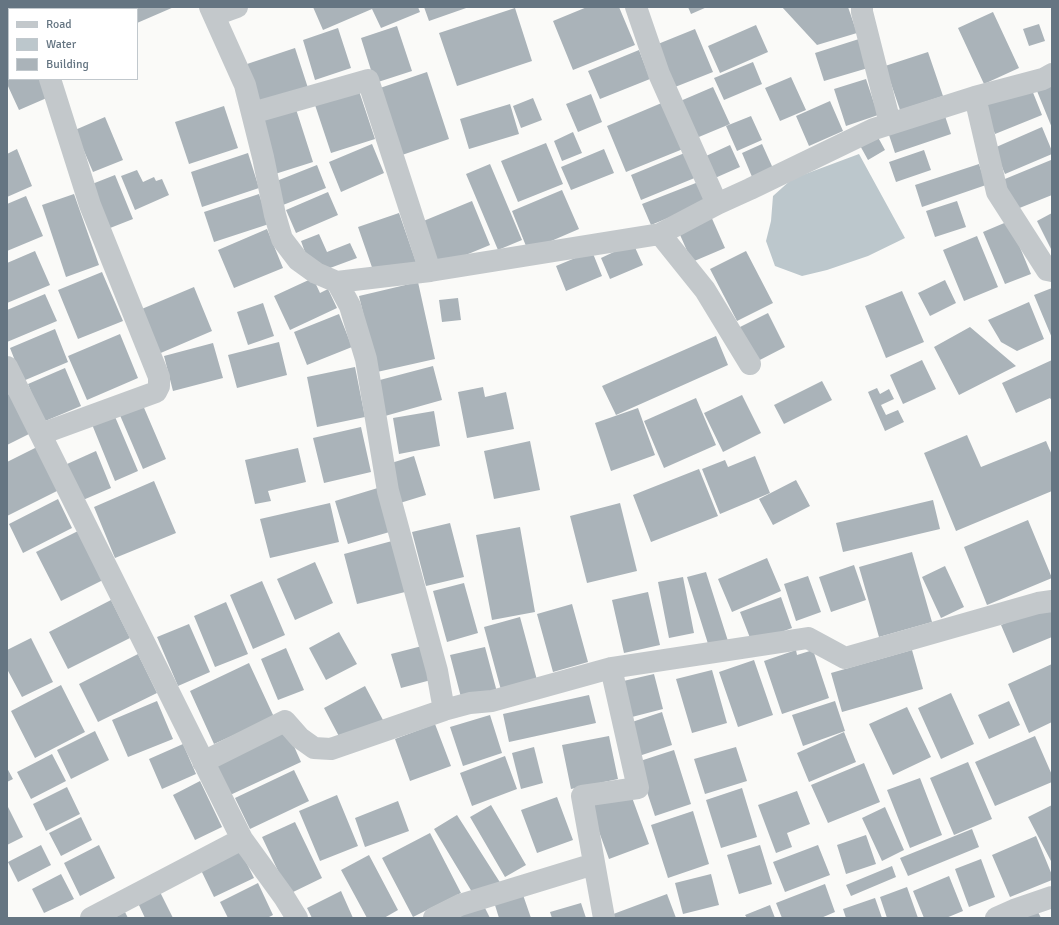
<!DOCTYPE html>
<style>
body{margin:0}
#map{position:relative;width:1059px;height:925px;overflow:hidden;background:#fafaf8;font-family:Signika,sans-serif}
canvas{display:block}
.frame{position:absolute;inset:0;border:8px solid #657582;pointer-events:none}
.legend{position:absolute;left:8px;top:8px;width:130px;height:72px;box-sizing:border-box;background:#fff;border:1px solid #c1c8cd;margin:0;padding:5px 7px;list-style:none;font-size:12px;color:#657582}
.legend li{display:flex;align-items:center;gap:8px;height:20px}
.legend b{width:20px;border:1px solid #c1c8cd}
</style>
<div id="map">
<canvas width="1059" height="925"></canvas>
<div class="frame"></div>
<ul class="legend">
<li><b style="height:5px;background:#c3c8cb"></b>Road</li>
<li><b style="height:11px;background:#bcc7cc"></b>Water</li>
<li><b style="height:11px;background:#aab3b9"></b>Building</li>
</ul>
</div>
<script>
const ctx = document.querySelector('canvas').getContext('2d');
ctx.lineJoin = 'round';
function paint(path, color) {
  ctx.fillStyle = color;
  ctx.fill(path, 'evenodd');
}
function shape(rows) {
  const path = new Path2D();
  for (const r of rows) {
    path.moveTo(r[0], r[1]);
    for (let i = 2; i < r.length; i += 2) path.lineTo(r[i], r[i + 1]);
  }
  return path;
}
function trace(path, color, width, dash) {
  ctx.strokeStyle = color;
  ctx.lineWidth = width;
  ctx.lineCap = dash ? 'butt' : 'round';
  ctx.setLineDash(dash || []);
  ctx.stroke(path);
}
paint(shape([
 [859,154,905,238,868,256,827,270,802,276,775,266,766,241,771,221,773,196,792,179]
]), '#bcc7cc');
paint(shape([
 [35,7,81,7,77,9,36,9],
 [102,7,174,7,137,23,137,9,103,9],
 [313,7,418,7,420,12,381,28,372,9,323,30],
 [424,7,469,7,429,21],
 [587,7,619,7,635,45,573,70,553,21],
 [688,7,707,7,691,14],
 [782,7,848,7,857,33,817,45],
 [515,8,532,61,457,86,439,33],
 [993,12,1019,68,984,84,958,28],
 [1039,24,1045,41,1029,46,1023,29],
 [756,25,768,52,720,73,708,46],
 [397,26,412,71,375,83,361,38],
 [338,28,351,68,315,80,303,40],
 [695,29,713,72,670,89,653,46],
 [859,39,868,68,824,81,815,53],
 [295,48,308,88,260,103,247,64],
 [639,50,650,79,600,99,588,71],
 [928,52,943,96,900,110,885,66],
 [753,62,762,84,724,100,714,78],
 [9,63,9,79,41,79,49,97,19,110,7,84,7,64],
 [427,72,449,139,402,155,380,88],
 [791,77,806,110,780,121,765,88],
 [866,79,878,115,846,126,834,89],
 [1052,84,1052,128,1037,91],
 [1030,85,1042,115,995,134,983,105],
 [713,87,730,124,694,139,678,102],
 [358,88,375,139,331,153,314,102],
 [591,94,602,122,578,132,566,104],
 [533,98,542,120,521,128,513,106],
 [830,101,843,131,809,146,796,116],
 [664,102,683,149,626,172,607,126],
 [510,104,519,134,469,149,460,119],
 [224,106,238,148,189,164,175,122],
 [295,106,313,162,275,174,257,118],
 [944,113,951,134,895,153,888,132],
 [751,116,762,140,737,151,726,126],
 [105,117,123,160,93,172,75,130],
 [1042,127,1052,151,1052,154,1005,174,994,148],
 [874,130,885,150,868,160,857,140],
 [573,132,582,153,562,161,554,141],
 [546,143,563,184,518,202,501,161],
 [372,144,384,173,341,192,329,162],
 [762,144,776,175,755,184,742,153],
 [730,145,740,167,715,178,706,156],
 [17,149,32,186,7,197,7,154],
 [604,149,614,173,571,190,561,167],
 [924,150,931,170,896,182,889,162],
 [687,152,697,177,641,200,631,175],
 [248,153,259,188,202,207,191,172],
 [1051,160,1052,195,1012,211,1000,181],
 [490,164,522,240,498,250,466,174],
 [979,164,986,185,922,207,915,185],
 [317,165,326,188,283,205,274,182],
 [137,170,143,182,154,177,156,181,162,179,169,195,135,210,121,176],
 [115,175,133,219,105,230,87,186],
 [701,181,709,201,651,225,642,204],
 [562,190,579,229,528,251,512,211],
 [328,192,338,215,296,233,286,210],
 [74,194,99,265,66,277,42,205],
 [259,194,269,224,214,242,204,212],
 [26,196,43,236,7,251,7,204],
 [472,201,490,245,439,266,421,222],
 [957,201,966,227,935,237,926,211],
 [399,213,416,262,375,276,358,227],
 [1052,213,1052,251,1037,221],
 [710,214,725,248,692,262,677,228],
 [1009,221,1031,274,1005,284,983,232],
 [267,229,283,268,234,288,218,250],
 [319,234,327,252,350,243,357,258,330,268,322,267,306,255,301,241],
 [977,236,998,287,964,301,943,250],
 [633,243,643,265,610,279,601,258],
 [35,251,50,285,7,303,7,263],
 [592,251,602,276,566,291,556,266],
 [746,251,773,303,737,321,710,269],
 [102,272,123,321,78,339,58,290],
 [313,278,320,293,328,289,337,308,290,330,274,296],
 [945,280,956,303,930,316,918,293],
 [418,282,435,359,377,372,359,296],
 [194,287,212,331,156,355,137,311],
 [1052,288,1052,338,1034,295],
 [902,291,924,342,886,358,865,306],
 [45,294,57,321,7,342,7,310],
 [458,298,461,320,442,322,439,300],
 [1029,302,1044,339,1017,351,1001,342,988,320],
 [263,303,274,336,248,345,237,312],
 [768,313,785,347,754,363,736,329],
 [339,314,352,347,307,365,294,332],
 [970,327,1016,366,959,395,934,347],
 [55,329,68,362,23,381,10,348],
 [120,334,138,378,87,400,68,356],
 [716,336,728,365,616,415,602,386],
 [279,342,287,375,237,388,228,355],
 [213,343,223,378,173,391,164,356],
 [922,360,936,389,903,404,890,375],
 [1052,360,1052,401,1050,398,1016,413,1002,383],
 [433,366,442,400,385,416,376,381],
 [355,367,365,417,317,427,307,377],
 [65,368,81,406,43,422,28,384],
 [822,381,832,400,784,424,774,405],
 [483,387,485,397,506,392,514,429,467,438,458,392],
 [877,388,880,394,889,389,894,399,881,405,886,415,898,410,904,422,885,431,868,392],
 [11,393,31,433,7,445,7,395],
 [742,395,761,433,723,452,704,413],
 [696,398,716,445,664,468,644,421],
 [142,403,166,459,143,469,119,413],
 [638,408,655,455,611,471,595,423],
 [434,411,440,446,399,454,393,418],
 [113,412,138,471,115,481,91,422],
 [361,427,371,472,324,483,313,438],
 [967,435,981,467,1046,441,1052,455,1052,491,956,531,924,453],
 [530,441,540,490,494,499,484,451],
 [37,447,59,490,7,516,7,462],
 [298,448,306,482,268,491,271,501,255,504,245,460],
 [96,451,111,488,83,500,67,464],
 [414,456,426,495,400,503,388,464],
 [755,456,770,493,720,514,702,469,725,460,728,467],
 [699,469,718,516,651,542,633,495],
 [796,480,810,506,773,525,759,499],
 [154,481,176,533,115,558,94,507],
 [381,487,393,531,348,544,335,501],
 [58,499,72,528,23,553,9,524],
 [933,500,940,529,843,552,836,523],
 [330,503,339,542,270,558,260,519],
 [620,503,637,571,587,583,570,516],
 [1028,520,1052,578,987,605,964,547],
 [450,523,464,577,426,586,412,532],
 [520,527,535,612,492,620,476,535],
 [78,531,103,580,61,601,36,552],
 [392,541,405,592,357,604,344,554],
 [912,552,932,622,879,637,859,567],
 [767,558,781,591,732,612,718,579],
 [315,562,333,603,295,620,277,579],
 [854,565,866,600,831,612,819,577],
 [945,566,964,607,941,618,922,577],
 [706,572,728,641,709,647,687,577],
 [808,576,821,612,796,621,784,584],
 [683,577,694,633,669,638,658,582],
 [262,581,285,635,253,649,230,595],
 [464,583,478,633,447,642,433,591],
 [648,592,660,645,624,653,612,600],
 [781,597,792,628,752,643,740,612],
 [111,600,130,638,68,669,49,632],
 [226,602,248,654,215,667,194,616],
 [572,604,588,662,553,672,537,614],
 [1048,605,1052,615,1052,637,1013,653,1001,625],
 [520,617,537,680,501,690,484,627],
 [189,624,210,672,178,686,157,637],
 [339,632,357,664,326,680,309,648],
 [31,638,53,682,22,697,7,669,7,650],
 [422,646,431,680,401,688,391,654],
 [485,647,497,692,462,701,450,655],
 [286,648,304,690,278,700,261,659],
 [796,650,797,655,813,650,829,698,782,714,764,661],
 [912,650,923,689,842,712,831,673],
 [138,654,157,693,98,722,79,684],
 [754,660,773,715,738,727,719,672],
 [249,663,274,717,214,744,190,691],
 [1052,664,1052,722,1029,733,1008,684],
 [712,670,727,723,692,733,676,679],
 [654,674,663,709,628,718,619,682],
 [61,685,85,732,35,758,11,711],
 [365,686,383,720,342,742,324,708],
 [951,693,974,744,941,759,918,708],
 [589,695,596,723,509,742,503,714],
 [157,701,173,739,128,757,112,720],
 [835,701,845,731,803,746,792,715],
 [1009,701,1020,725,989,739,978,715],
 [907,707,931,757,893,775,869,724],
 [662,712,672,745,639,756,629,723],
 [490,715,502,753,463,766,450,727],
 [435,724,451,766,410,781,395,739],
 [285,726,301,762,228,796,212,760],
 [95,731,109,760,71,779,57,750],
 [844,732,856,762,809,782,797,753],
 [609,736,618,779,571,789,562,745],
 [1035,736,1052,775,1052,782,995,806,975,762],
 [183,744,196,774,162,789,149,759],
 [534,747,543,783,521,789,512,753],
 [736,747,747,781,705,794,694,759],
 [674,750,691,804,655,816,637,762],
 [52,754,66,781,31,799,17,772],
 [505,756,517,789,472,806,460,773],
 [968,762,992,819,954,835,930,778],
 [864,763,880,802,828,823,811,785],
 [7,768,13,779,7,782],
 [294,770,309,801,250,829,235,798],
 [920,778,942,835,910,848,887,790],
 [200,781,222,827,195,840,173,795],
 [67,787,80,814,46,831,33,804],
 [742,788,757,837,721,848,706,800],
 [797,791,810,824,787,833,792,847,776,853,758,805],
 [630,792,649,844,609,859,590,807],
 [337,795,358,846,320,861,299,811],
 [557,797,573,840,537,853,521,810],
 [398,801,409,831,365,847,355,818],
 [7,805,23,837,7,845],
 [491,805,526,865,505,877,470,817],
 [1052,805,1052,863,1028,817],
 [885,807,904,850,882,861,862,818],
 [693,811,709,864,668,878,651,825],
 [457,815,501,884,475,897,434,829],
 [81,817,92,840,61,856,49,833],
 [295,822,322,878,289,894,262,837],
 [972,829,979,847,908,876,900,858],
 [430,833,461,893,413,917,382,858],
 [866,835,876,864,846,874,837,845],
 [1036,836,1052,875,1052,880,1010,897,992,855],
 [41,845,51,865,18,882,8,862],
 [99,845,115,878,80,896,64,863],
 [760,845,772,884,739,894,727,855],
 [818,845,830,875,785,892,773,862],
 [238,846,254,878,214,897,199,866],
 [369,855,398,910,384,918,367,918,341,870],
 [981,859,995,897,969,907,955,869],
 [892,866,896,877,851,896,846,885],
 [61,874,74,899,44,913,32,889],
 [711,874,719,905,683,914,675,883],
 [949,876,963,911,946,918,924,918,913,891],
 [258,883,273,915,267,918,228,918,220,902],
 [825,884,835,912,821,918,782,918,776,903],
 [907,887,918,918,887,918,880,897],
 [341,891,353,918,312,918,307,908],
 [160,892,173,918,145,918,138,903],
 [522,892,531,918,499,918,494,902],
 [667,894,676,918,608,918,608,916],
 [875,898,882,918,846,918,843,909],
 [482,902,490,918,458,918],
 [581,903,586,918,552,918,550,912],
 [770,905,775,918,747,918,745,915],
 [1037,910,1041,918,1017,918],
 [125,912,128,918,114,918]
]), '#aab3b9');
trace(shape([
 [27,7,28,9],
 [210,7,245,85,263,157,275,215,282,239,298,260,316,273,337,282,350,306,366,359,388,491,437,671,444,710,470,703,492,701,611,668,808,638,845,658,1038,603,1052,601],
 [636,7,659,74,717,204,750,189,874,129,975,97,997,192,1047,270,1052,271],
 [862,7,862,12,890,123],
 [215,15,237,7],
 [975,97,1043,79,1052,74],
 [252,113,368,80,430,271],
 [660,234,705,290,750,364],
 [337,282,430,271,660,234,717,204],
 [7,367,242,839,91,918],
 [41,434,156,392,159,386,159,377,90,205,50,79],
 [203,762,285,721,300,738,314,748,331,749,444,710],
 [242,839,284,897,297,918],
 [434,918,460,905,594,864],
 [604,918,582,796,638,788,611,668],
 [996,918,1014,910,1052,897]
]), '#c3c8cb', 22);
</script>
